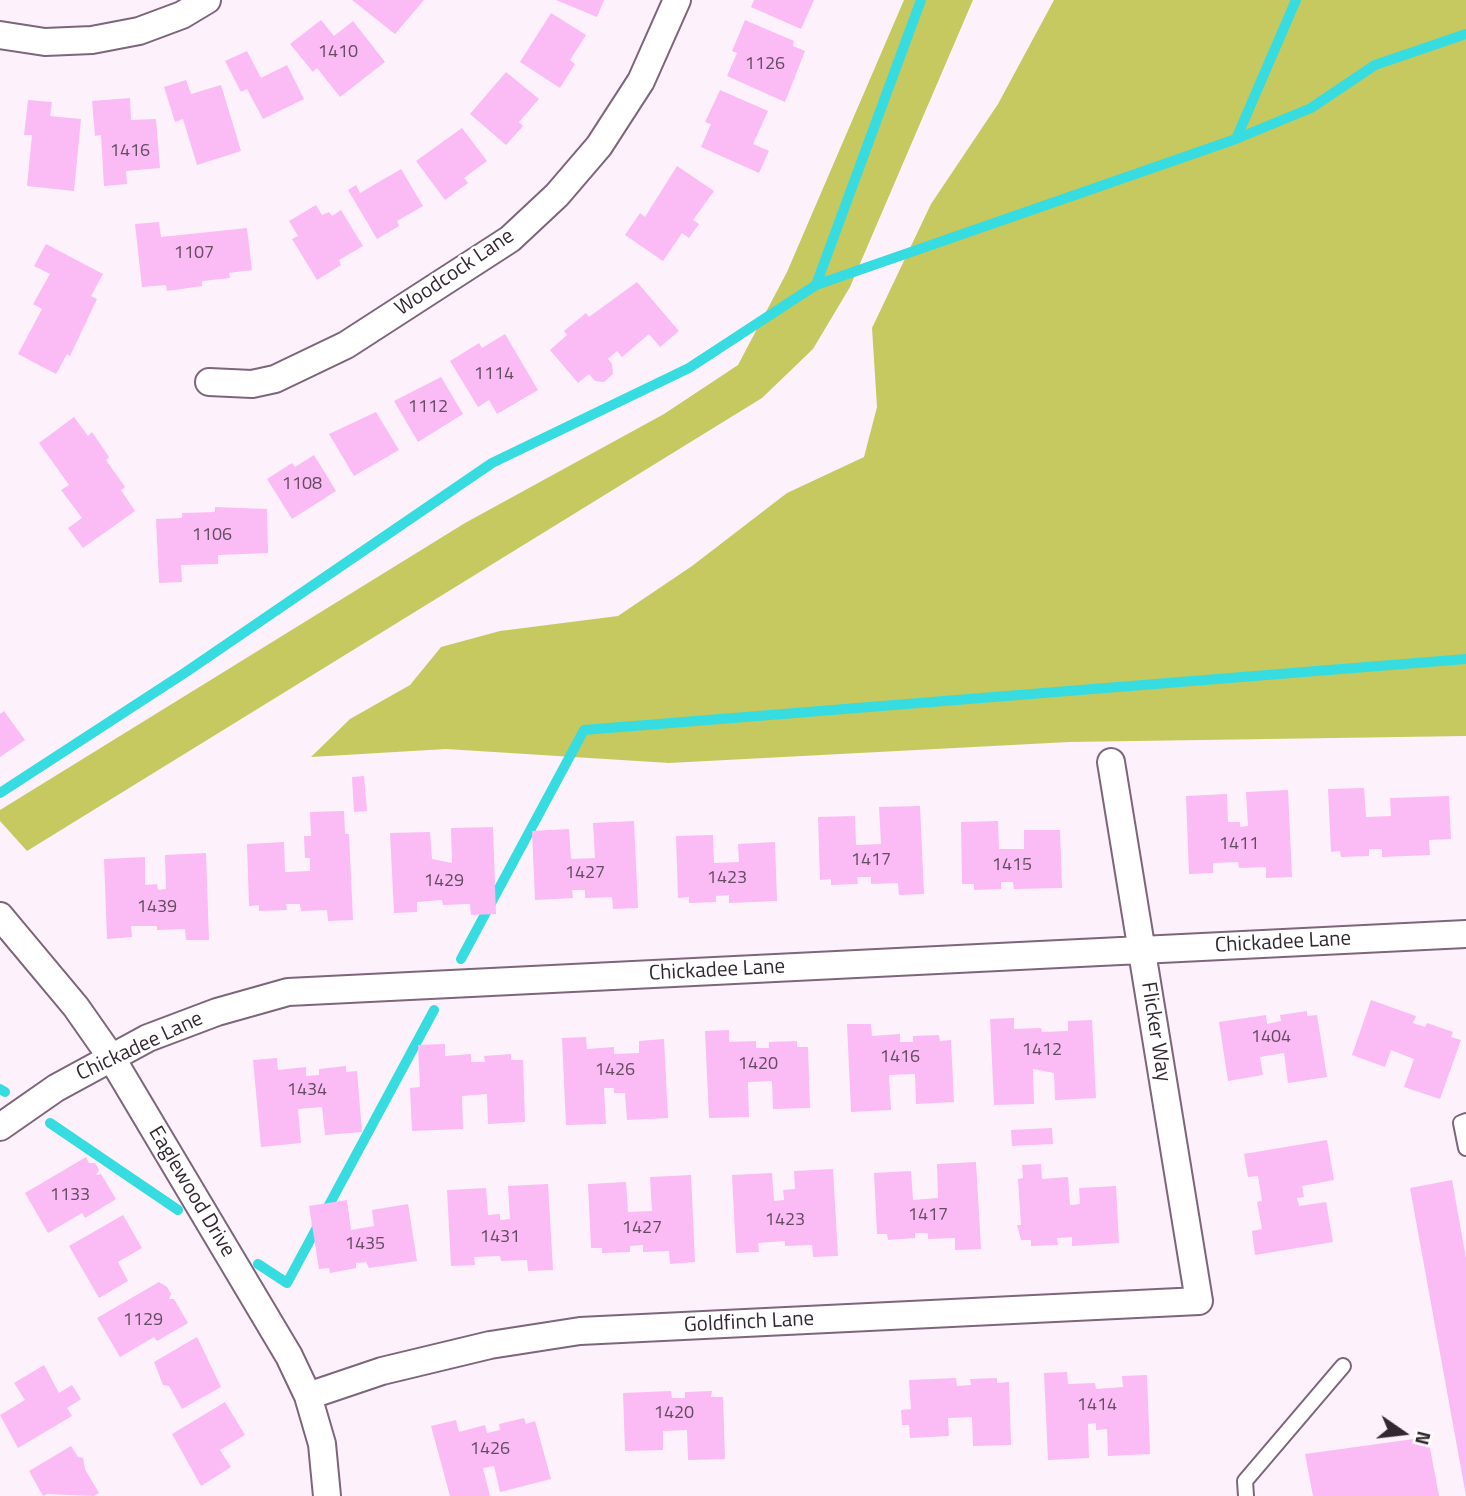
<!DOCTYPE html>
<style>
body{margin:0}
#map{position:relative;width:1466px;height:1496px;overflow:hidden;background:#fdf2fc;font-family:"Titillium Web",sans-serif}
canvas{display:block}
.north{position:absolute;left:1368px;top:1398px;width:70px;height:70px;-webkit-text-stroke:5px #fff;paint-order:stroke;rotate:104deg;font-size:19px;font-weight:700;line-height:28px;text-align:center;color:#322831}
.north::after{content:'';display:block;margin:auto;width:24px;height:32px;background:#322831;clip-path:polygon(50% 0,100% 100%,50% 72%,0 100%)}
</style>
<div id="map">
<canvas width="1466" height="1496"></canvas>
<div class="north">N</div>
</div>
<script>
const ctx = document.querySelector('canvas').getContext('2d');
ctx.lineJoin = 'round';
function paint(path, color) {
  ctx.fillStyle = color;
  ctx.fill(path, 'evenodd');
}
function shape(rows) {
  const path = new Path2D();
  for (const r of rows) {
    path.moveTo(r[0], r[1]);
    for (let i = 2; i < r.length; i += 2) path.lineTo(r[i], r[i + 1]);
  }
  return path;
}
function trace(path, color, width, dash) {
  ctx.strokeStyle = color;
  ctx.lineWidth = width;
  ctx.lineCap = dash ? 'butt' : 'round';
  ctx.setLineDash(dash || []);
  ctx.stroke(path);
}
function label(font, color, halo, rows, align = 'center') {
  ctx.font = font + ' "Titillium Web",sans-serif';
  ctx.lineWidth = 5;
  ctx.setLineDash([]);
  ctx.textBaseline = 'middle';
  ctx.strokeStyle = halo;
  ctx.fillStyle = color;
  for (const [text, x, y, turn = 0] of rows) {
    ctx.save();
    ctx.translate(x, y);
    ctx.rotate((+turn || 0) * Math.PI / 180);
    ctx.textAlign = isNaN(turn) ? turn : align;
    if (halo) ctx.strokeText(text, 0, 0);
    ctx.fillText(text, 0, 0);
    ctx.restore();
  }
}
paint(shape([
 [904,0,973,0,850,287,813,349,762,398,27,851,0,821,0,810,465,523,664,414,738,365,787,272],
 [1054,0,1466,0,1466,736,1069,742,669,763,446,749,311,757,350,719,410,685,441,647,500,631,618,616,692,566,787,493,864,457,877,407,872,328,931,204,998,104]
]), '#c6c960');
trace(shape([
 [1236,139,1296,0],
 [816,285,921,0],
 [0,793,186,672,492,463,689,368,816,285,1236,139,1311,108,1375,65,1466,34],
 [461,959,584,730,1466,659],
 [0,1089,5,1092],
 [50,1123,178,1210],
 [258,1264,287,1283,434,1010]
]), '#36dcdf', 10);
paint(shape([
 [352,0,424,0,395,34],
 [556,0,604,0,597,17],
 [754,0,814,0,801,29,751,7],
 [551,13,586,35,570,60,575,64,560,88,520,62],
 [321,20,334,36,353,21,385,62,340,97,317,68,313,72,290,44],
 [745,20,794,41,793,46,805,51,785,102,727,76,737,53,732,51],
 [247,51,261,78,287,65,304,99,263,119,247,89,241,92,225,61],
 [506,72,539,99,519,122,523,126,506,145,470,114],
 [186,80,191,94,221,85,241,151,197,165,183,119,175,122,164,87],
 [720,90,768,111,753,144,769,151,759,173,701,147,711,124,705,122],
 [130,98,131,120,156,119,160,168,126,171,127,184,104,186,101,135,95,136,92,101],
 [28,100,52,102,50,116,81,119,74,191,27,186,32,135,24,135],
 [462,128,487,161,464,178,468,183,445,200,416,161],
 [677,166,714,191,693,220,699,224,689,238,682,233,663,261,625,235,640,213,645,217],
 [401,169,423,206,397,221,399,226,377,239,348,190,356,185,360,193],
 [316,205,322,215,329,212,332,216,341,210,363,246,339,260,341,265,317,280,292,239,298,236,289,221],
 [159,222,161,237,247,228,252,270,229,273,230,278,202,281,202,286,167,291,166,285,142,287,135,224],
 [46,244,103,274,91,296,97,299,70,356,67,354,56,374,18,354,42,309,33,304,50,274,34,266],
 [637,282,679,331,660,347,649,334,622,357,617,351,608,359,612,364,613,374,604,382,595,381,589,374,578,383,550,350,567,335,564,331,586,313,589,317],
 [505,334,538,390,497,414,489,400,478,407,450,361,479,343,482,348],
 [441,377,463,414,418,442,394,401],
 [376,412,399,450,354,476,329,434],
 [74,417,88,436,92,432,109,457,106,460,125,487,121,490,135,511,83,548,68,528,82,518,61,490,69,485,39,443],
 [314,455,336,491,292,519,267,479,292,463,295,467],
 [215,507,267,509,268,553,218,555,218,564,181,565,182,582,159,583,156,519,182,518,182,513,215,512],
 [4,711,25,740,0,757,0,714],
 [364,776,367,811,354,812,352,777],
 [1364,788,1366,817,1391,816,1390,798,1449,796,1451,839,1429,840,1430,855,1382,857,1382,849,1369,849,1369,856,1341,857,1340,851,1331,852,1328,789],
 [1288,790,1292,877,1266,878,1266,867,1239,868,1238,862,1213,863,1213,873,1189,874,1186,796,1227,794,1228,822,1240,822,1240,827,1248,826,1246,792],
 [920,806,924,894,899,895,898,883,871,884,871,877,857,877,858,884,831,885,831,879,820,880,818,817,855,816,856,845,881,844,879,807],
 [344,811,345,834,349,834,353,920,328,921,327,910,301,911,300,904,286,904,287,910,259,911,259,905,249,906,247,844,284,842,285,872,310,871,310,858,305,858,304,836,311,836,310,812],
 [634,821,638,908,613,909,612,897,585,898,585,890,572,890,573,898,535,900,532,831,569,829,571,859,595,858,593,823],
 [998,821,999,849,1024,849,1024,830,1060,830,1062,888,1014,889,1013,882,1001,882,1001,889,974,890,974,884,962,884,961,822],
 [493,827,496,914,471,915,470,904,443,905,442,900,417,902,417,912,394,913,390,833,430,832,432,859,452,863,451,828],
 [713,835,714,863,739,862,738,844,775,842,777,901,729,903,729,895,716,896,716,902,689,903,689,897,678,898,676,836],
 [206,853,209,940,186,940,185,929,157,930,157,926,131,926,132,937,107,939,104,859,145,857,145,885,157,884,158,890,166,889,165,855],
 [1371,1000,1416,1016,1413,1023,1425,1027,1427,1023,1453,1032,1451,1037,1461,1040,1440,1099,1404,1087,1414,1059,1391,1050,1385,1067,1352,1055],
 [1307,1011,1307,1016,1317,1015,1327,1077,1288,1083,1284,1053,1260,1057,1263,1075,1228,1081,1219,1022,1266,1015,1267,1024,1281,1021,1280,1015],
 [1014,1018,1014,1029,1041,1028,1042,1032,1068,1031,1068,1021,1092,1020,1096,1098,1055,1100,1054,1073,1033,1069,1034,1104,994,1105,990,1019],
 [847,1024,871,1024,872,1036,900,1034,900,1042,913,1042,913,1036,939,1035,940,1041,951,1040,954,1102,916,1104,915,1074,889,1075,891,1110,851,1112],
 [729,1030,729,1042,756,1041,756,1048,769,1048,769,1042,797,1041,797,1047,808,1047,810,1108,773,1109,772,1081,748,1082,749,1117,709,1118,705,1031],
 [586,1037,587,1049,614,1047,614,1054,639,1053,639,1041,664,1039,668,1118,627,1120,625,1093,614,1093,614,1088,604,1088,606,1124,566,1125,562,1038],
 [445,1044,445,1056,471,1054,471,1062,485,1062,484,1056,511,1054,511,1060,523,1060,525,1122,488,1124,487,1094,462,1096,463,1129,412,1131,410,1088,420,1087,418,1045],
 [277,1058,278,1070,306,1067,306,1076,319,1075,319,1069,346,1066,346,1072,357,1071,362,1132,325,1135,322,1107,298,1109,301,1143,261,1147,253,1060],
 [1052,1128,1053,1144,1012,1146,1011,1130],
 [1327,1140,1334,1180,1302,1186,1304,1197,1297,1198,1299,1206,1326,1202,1333,1242,1255,1255,1252,1231,1262,1229,1257,1202,1262,1201,1258,1176,1248,1177,1244,1154],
 [86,1157,89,1163,95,1163,99,1170,96,1175,101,1174,116,1199,85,1218,82,1213,48,1233,25,1193],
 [976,1162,981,1249,955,1250,955,1238,928,1239,928,1233,915,1233,915,1238,888,1240,887,1234,877,1234,874,1173,911,1171,913,1200,938,1198,937,1164],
 [1041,1164,1042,1179,1068,1177,1070,1205,1080,1204,1079,1188,1116,1186,1119,1243,1072,1246,1072,1237,1057,1238,1058,1245,1031,1246,1031,1240,1021,1240,1017,1225,1021,1225,1018,1179,1023,1178,1022,1165],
 [833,1169,838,1256,813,1257,812,1245,785,1246,785,1241,758,1243,759,1252,736,1253,732,1175,772,1173,774,1201,784,1200,783,1190,795,1189,794,1171],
 [691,1175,695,1262,670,1264,669,1251,643,1252,643,1245,630,1246,630,1252,602,1253,602,1248,591,1248,588,1184,626,1182,628,1212,652,1211,650,1177],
 [1452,1180,1466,1258,1466,1496,1410,1188],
 [548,1184,553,1270,528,1271,527,1260,501,1261,500,1256,474,1257,475,1265,451,1266,447,1190,486,1188,488,1215,500,1214,500,1220,510,1219,508,1186],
 [347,1200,351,1230,374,1226,372,1210,408,1204,417,1261,369,1268,366,1262,356,1263,356,1268,330,1273,329,1268,319,1269,309,1206],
 [123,1215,142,1248,118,1262,128,1281,99,1298,69,1246],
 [159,1282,167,1287,171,1294,169,1299,174,1299,188,1323,157,1341,154,1337,120,1357,97,1318],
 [197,1337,221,1387,182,1409,169,1386,163,1385,154,1362],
 [44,1365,59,1393,72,1385,81,1399,67,1408,72,1416,18,1448,0,1415,25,1400,14,1383],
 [1067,1372,1068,1384,1095,1383,1096,1389,1123,1387,1122,1376,1147,1375,1150,1454,1108,1456,1107,1429,1096,1430,1096,1423,1088,1424,1089,1458,1048,1460,1044,1373],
 [956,1378,957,1386,971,1385,970,1379,997,1378,997,1383,1009,1382,1011,1445,973,1446,972,1417,948,1418,949,1436,910,1438,909,1425,902,1425,901,1410,911,1409,909,1380],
 [671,1391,672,1398,685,1398,685,1392,712,1391,711,1397,723,1397,725,1459,688,1460,687,1430,663,1431,663,1450,625,1451,623,1393],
 [225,1402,245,1435,220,1450,231,1467,201,1486,172,1434],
 [524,1418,526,1424,535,1421,551,1479,500,1492,494,1466,483,1468,490,1496,450,1496,431,1426,456,1420,459,1432,485,1425,487,1433,500,1430,499,1424],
 [1428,1437,1439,1496,1313,1496,1305,1454],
 [71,1446,78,1457,83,1458,85,1469,99,1493,94,1496,47,1494,43,1496,29,1471]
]), '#fbbbf4');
const service = shape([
 [1466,1121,1461,1123,1466,1148],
 [1246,1496,1245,1481,1343,1366]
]);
const minor = shape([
 [0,35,45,42,92,40,139,31,182,15,207,0],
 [209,382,252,384,275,379,346,345,510,239,557,195,599,146,641,81,677,0],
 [0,916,76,1007,111,1057,289,1356,308,1396,322,1444,327,1496],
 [0,1127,56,1088,148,1038,217,1012,288,992,1466,934],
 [308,1396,382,1371,490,1345,580,1331,1199,1301,1111,762]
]);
trace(service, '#7d657a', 18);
trace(minor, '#7d657a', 30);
trace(service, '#fff', 14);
trace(minor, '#fff', 26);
label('18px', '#644d62', null, [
 ["1410",338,53],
 ["1126",765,65],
 ["1416",130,152],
 ["1107",194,254],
 ["1114",494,375],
 ["1112",428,408],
 ["1108",302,485],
 ["1106",212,536],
 ["1411",1239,845],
 ["1417",871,861],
 ["1415",1012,866],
 ["1427",585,874],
 ["1423",727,879],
 ["1429",444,882],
 ["1439",157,908],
 ["1404",1271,1038],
 ["1412",1042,1051],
 ["1416",900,1058],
 ["1420",758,1065],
 ["1426",615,1071],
 ["1434",307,1091],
 ["1133",70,1196],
 ["1417",928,1216],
 ["1423",785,1221],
 ["1427",642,1229],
 ["1431",500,1238],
 ["1435",365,1245],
 ["1129",143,1321],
 ["1414",1097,1406],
 ["1420",674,1414],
 ["1426",490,1450]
]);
label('21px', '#322831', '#fff', [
 ["Woodcock Lane",455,273,-34],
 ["Chickadee Lane",1283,943,-3],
 ["Chickadee Lane",717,971,-3],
 ["Flicker Way",1155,1032,81],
 ["Chickadee Lane",140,1047,-25],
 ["Eaglewood Drive",191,1192,59],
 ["Goldfinch Lane",749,1323,-3]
]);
</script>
